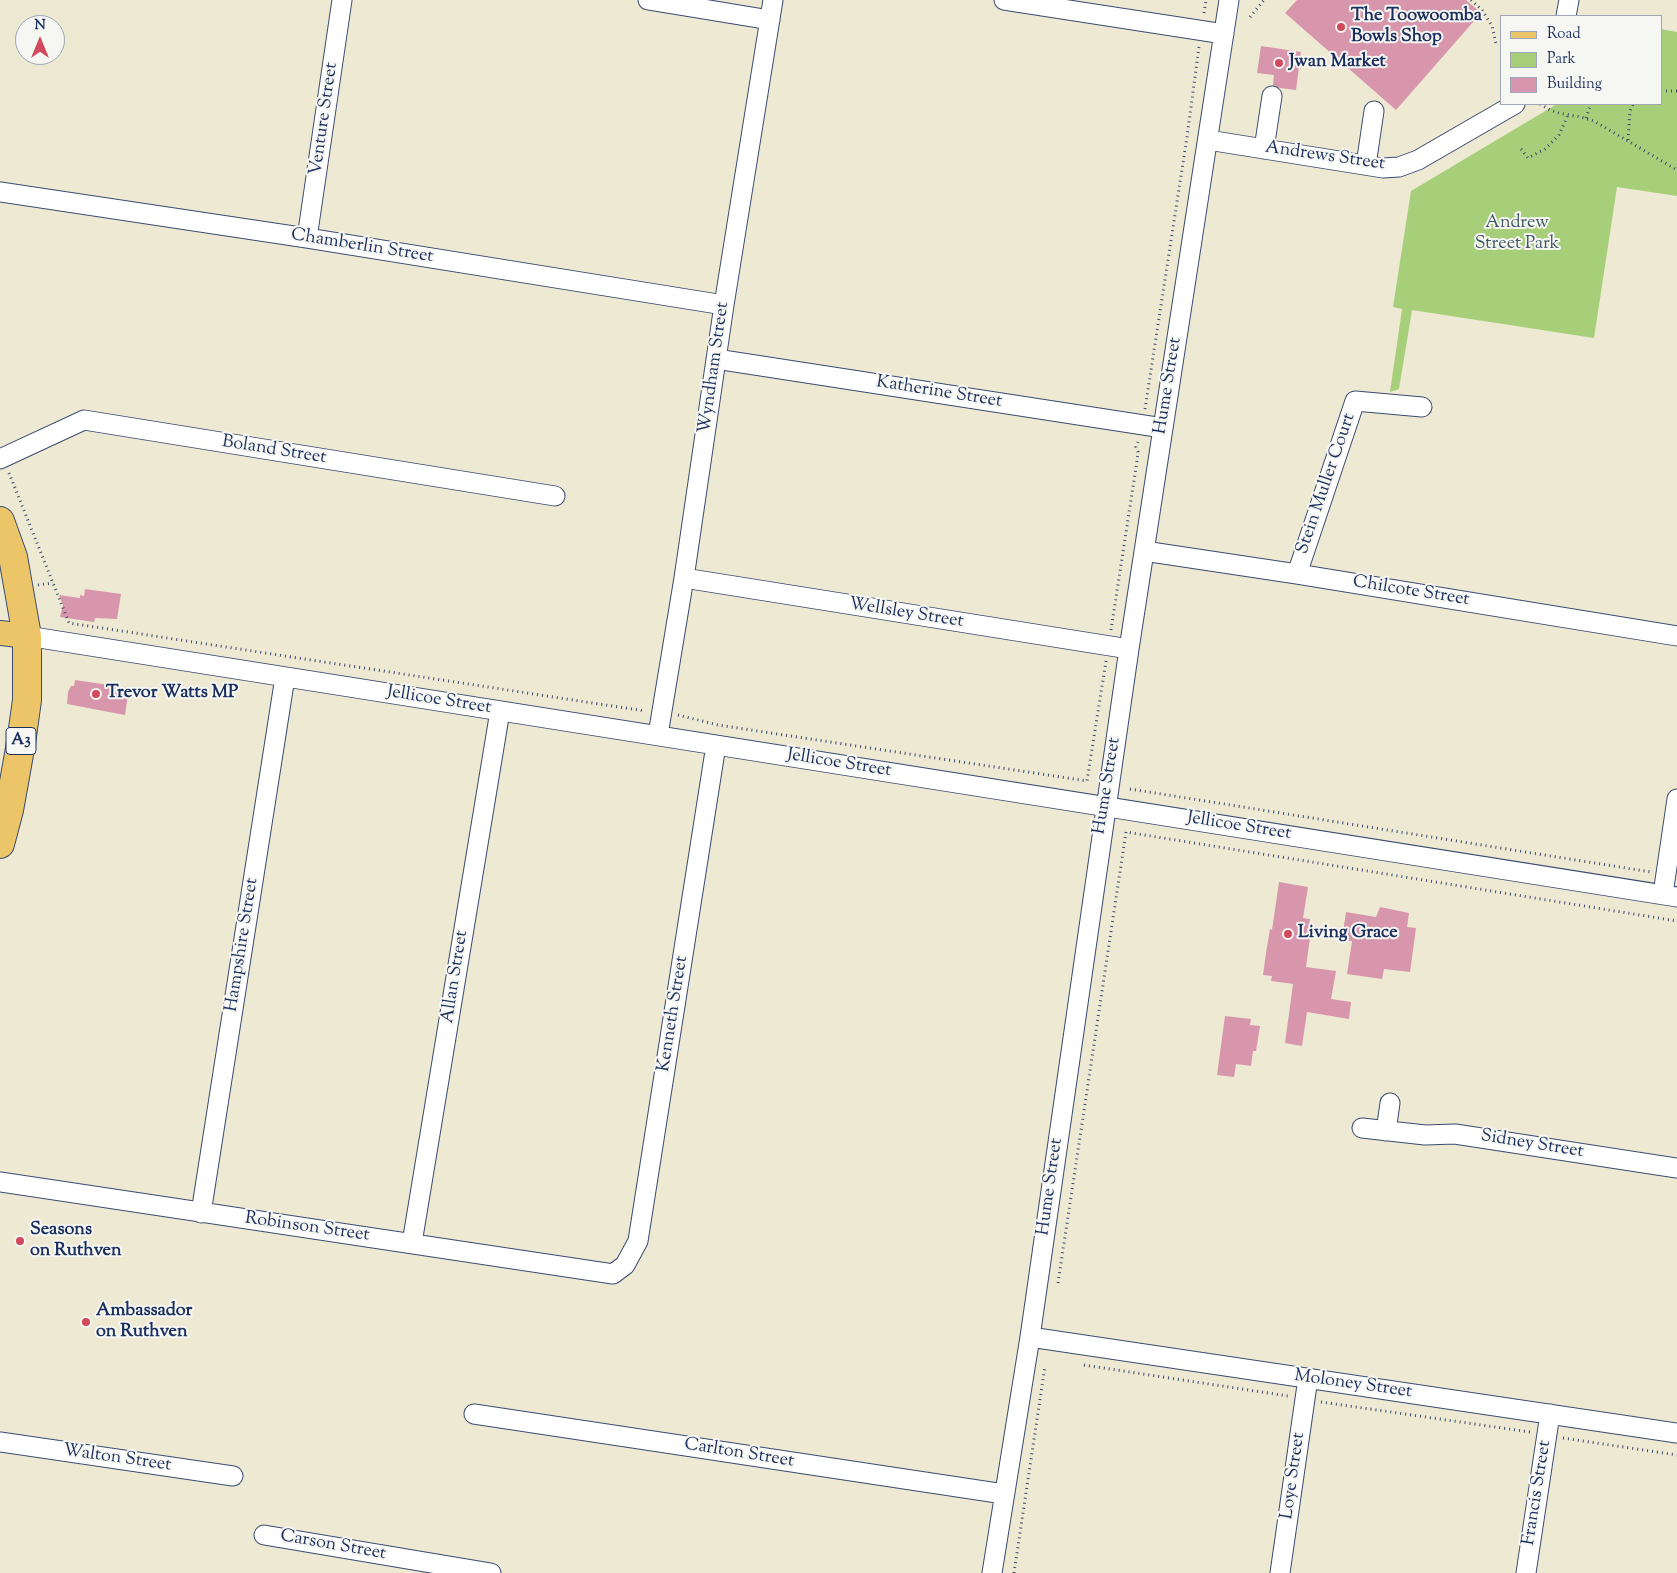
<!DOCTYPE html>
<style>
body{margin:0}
#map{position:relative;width:1677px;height:1573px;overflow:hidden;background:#ede9d3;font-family:"Sorts Mill Goudy",serif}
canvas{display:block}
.legend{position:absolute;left:1500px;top:15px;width:162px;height:90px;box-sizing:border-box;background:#f6f6f2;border:1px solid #9ea6b7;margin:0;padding:6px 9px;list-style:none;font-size:15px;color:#1b2f5e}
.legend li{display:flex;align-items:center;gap:10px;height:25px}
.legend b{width:25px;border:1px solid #9ea6b7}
.north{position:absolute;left:15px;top:15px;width:50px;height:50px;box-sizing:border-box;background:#f6f6f2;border:1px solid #9ea6b7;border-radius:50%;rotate:0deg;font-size:14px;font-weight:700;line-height:20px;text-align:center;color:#1b2f5e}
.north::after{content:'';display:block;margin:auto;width:18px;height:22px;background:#d1495b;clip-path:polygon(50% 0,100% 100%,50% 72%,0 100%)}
</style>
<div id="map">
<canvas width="1677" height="1573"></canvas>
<ul class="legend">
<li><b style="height:6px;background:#edc569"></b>Road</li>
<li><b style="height:14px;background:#a7cf7a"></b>Park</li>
<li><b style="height:14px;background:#d896ad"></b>Building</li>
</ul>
<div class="north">N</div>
</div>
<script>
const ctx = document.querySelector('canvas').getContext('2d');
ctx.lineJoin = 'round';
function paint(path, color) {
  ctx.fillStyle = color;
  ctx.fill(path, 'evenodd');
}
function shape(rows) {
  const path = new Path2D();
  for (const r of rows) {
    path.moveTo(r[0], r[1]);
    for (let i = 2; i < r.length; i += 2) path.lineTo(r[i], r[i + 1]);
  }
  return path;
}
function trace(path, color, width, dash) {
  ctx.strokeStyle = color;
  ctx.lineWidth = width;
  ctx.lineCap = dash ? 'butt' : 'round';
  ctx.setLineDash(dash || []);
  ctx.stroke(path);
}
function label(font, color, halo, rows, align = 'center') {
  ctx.font = font + ' "Sorts Mill Goudy",serif';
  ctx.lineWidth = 4;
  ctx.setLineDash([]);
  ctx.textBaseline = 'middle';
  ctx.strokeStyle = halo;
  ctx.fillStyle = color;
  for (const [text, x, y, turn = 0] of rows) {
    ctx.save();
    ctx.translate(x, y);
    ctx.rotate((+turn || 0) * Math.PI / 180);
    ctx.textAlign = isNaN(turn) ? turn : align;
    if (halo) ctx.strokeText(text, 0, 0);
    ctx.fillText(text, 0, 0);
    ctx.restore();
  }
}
paint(shape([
 [1661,29,1677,32,1677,196,1617,187,1594,338,1412,310,1399,389,1390,392,1402,309,1393,307,1411,191,1557,104,1661,104]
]), '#a7cf7a');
paint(shape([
 [1297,0,1466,0,1481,13,1396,110,1285,13],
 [1261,46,1301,52,1296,90,1280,88,1273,85,1274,75,1257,73],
 [85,589,121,594,117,619,95,618,94,622,60,617,63,605,59,595,80,598,80,595,84,596],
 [75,680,129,688,125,715,67,704,68,692,71,686,74,686],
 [1279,882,1308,887,1303,918,1310,919,1307,938,1310,938,1306,967,1336,971,1331,999,1351,1002,1349,1019,1307,1012,1302,1046,1285,1043,1293,984,1271,981,1272,976,1263,975,1266,953,1270,929,1272,930],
 [1380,907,1409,913,1407,927,1416,928,1410,972,1384,969,1382,979,1347,974,1352,941,1342,940,1346,912,1376,917],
 [1225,1016,1251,1019,1250,1025,1260,1026,1256,1051,1253,1051,1251,1066,1236,1064,1234,1077,1217,1075]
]), '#d896ad');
const minor = shape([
 [648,0,770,20],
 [1004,0,1224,34],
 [1566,16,1569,0],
 [1208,140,1383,168,1399,167,1418,160,1515,104],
 [1264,149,1272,96],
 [1366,165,1374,111],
 [0,192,307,238,724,305],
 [307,238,342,0],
 [716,359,1163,428],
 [0,459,84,420,555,496],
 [1144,551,1297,574,1677,636],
 [1297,574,1355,401,1422,407],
 [684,578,1129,649],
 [27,636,1677,897],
 [658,735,684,578,724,305,773,0],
 [1663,894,1677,799],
 [1362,1128,1425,1135,1455,1134,1677,1168],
 [1386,1131,1390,1103],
 [0,1182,613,1274,625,1265,638,1241,716,745],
 [201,1213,285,677],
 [412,1243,500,711],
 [1030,1337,1677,1433],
 [474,1414,1004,1494],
 [0,1442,233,1476],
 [264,1535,491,1573],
 [992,1573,1030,1337,1129,649,1229,0],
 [1280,1573,1308,1378],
 [1526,1573,1550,1414]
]);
const major = shape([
 [0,633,27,636]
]);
const highway = shape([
 [0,521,13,557,27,636,27,700,21,743,9,810,0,844]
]);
trace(minor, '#3a4b70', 21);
trace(major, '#3a4b70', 26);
trace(highway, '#3a4b70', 30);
trace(shape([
 [1471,0,1482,10,1492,26,1496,44],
 [1204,13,1206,0],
 [1250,17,1264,0],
 [1661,91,1677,91],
 [1540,104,1550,110,1559,113,1581,117,1594,121,1677,170],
 [1586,118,1591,104],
 [1628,140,1630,111,1633,104],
 [1521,149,1528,158,1545,149,1559,135,1568,115],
 [1145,409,1187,137,1199,47],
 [9,473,69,623,645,711],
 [38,585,53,583],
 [1111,630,1137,461,1138,452,1136,447,1138,442],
 [678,715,718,725,1087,781,1106,661],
 [1130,789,1651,872],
 [1058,1283,1126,832,1677,921],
 [1084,1365,1288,1396],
 [1321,1402,1530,1432],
 [1563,1438,1677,1455],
 [1014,1573,1045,1366]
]), '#3a4b70', 3, [1, 4]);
trace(minor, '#fff', 19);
trace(major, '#edc569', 24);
trace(highway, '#edc569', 28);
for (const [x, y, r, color] of [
 [1341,27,5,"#d1495b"],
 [1279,63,5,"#d1495b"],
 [96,694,5,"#d1495b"],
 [1288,934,5,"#d1495b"],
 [20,1241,5,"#d1495b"],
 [86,1322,5,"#d1495b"]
]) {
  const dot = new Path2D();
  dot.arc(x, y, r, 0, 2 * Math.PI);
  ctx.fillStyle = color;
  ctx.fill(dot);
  trace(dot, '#f6f6f2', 2);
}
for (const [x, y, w] of [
 [21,741,30]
]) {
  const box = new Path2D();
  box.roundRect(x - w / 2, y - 13.5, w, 27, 4);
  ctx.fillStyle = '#f6f6f2';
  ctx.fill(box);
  trace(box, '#1b2f5e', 1);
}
label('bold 16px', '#1b2f5e', null, [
 ["A3",21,741]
]);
label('bold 18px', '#1b2f5e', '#f6f6f2', [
 ["The Toowoomba",1351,17],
 ["Bowls Shop",1351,38],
 ["Jwan Market",1289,63],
 ["Trevor Watts MP",106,694],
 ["Living Grace",1298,934],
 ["Seasons",30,1231],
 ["on Ruthven",30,1252],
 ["Ambassador",96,1312],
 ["on Ruthven",96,1333]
], 'left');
label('18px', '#1b2f5e', '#f6f6f2', [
 ["Venture Street",325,119,-82],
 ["Andrews Street",1325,157,8],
 ["Chamberlin Street",362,247,9],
 ["Wyndham Street",715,368,-82],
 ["Hume Street",1169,386,-81],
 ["Katherine Street",939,393,9],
 ["Boland Street",274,451,9],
 ["Stein Muller Court",1327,484,-71],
 ["Chilcote Street",1411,592,9],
 ["Wellsley Street",906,614,9],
 ["Jellicoe Street",439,701,9],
 ["Jellicoe Street",839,764,9],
 ["Hume Street",1108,786,-81],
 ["Jellicoe Street",1239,827,9],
 ["Hampshire Street",243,945,-81],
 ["Allan Street",456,977,-81],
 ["Kenneth Street",674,1014,-81],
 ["Sidney Street",1532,1145,9],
 ["Hume Street",1051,1187,-82],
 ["Robinson Street",307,1228,8],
 ["Moloney Street",1353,1385,8],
 ["Carlton Street",739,1454,9],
 ["Walton Street",117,1459,8],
 ["Loye Street",1294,1476,-82],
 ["Francis Street",1538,1493,-81],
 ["Carson Street",333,1546,10]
]);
label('18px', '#3e5765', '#f6f6f2', [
 ["Andrew",1517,224],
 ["Street Park",1517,245]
]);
</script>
